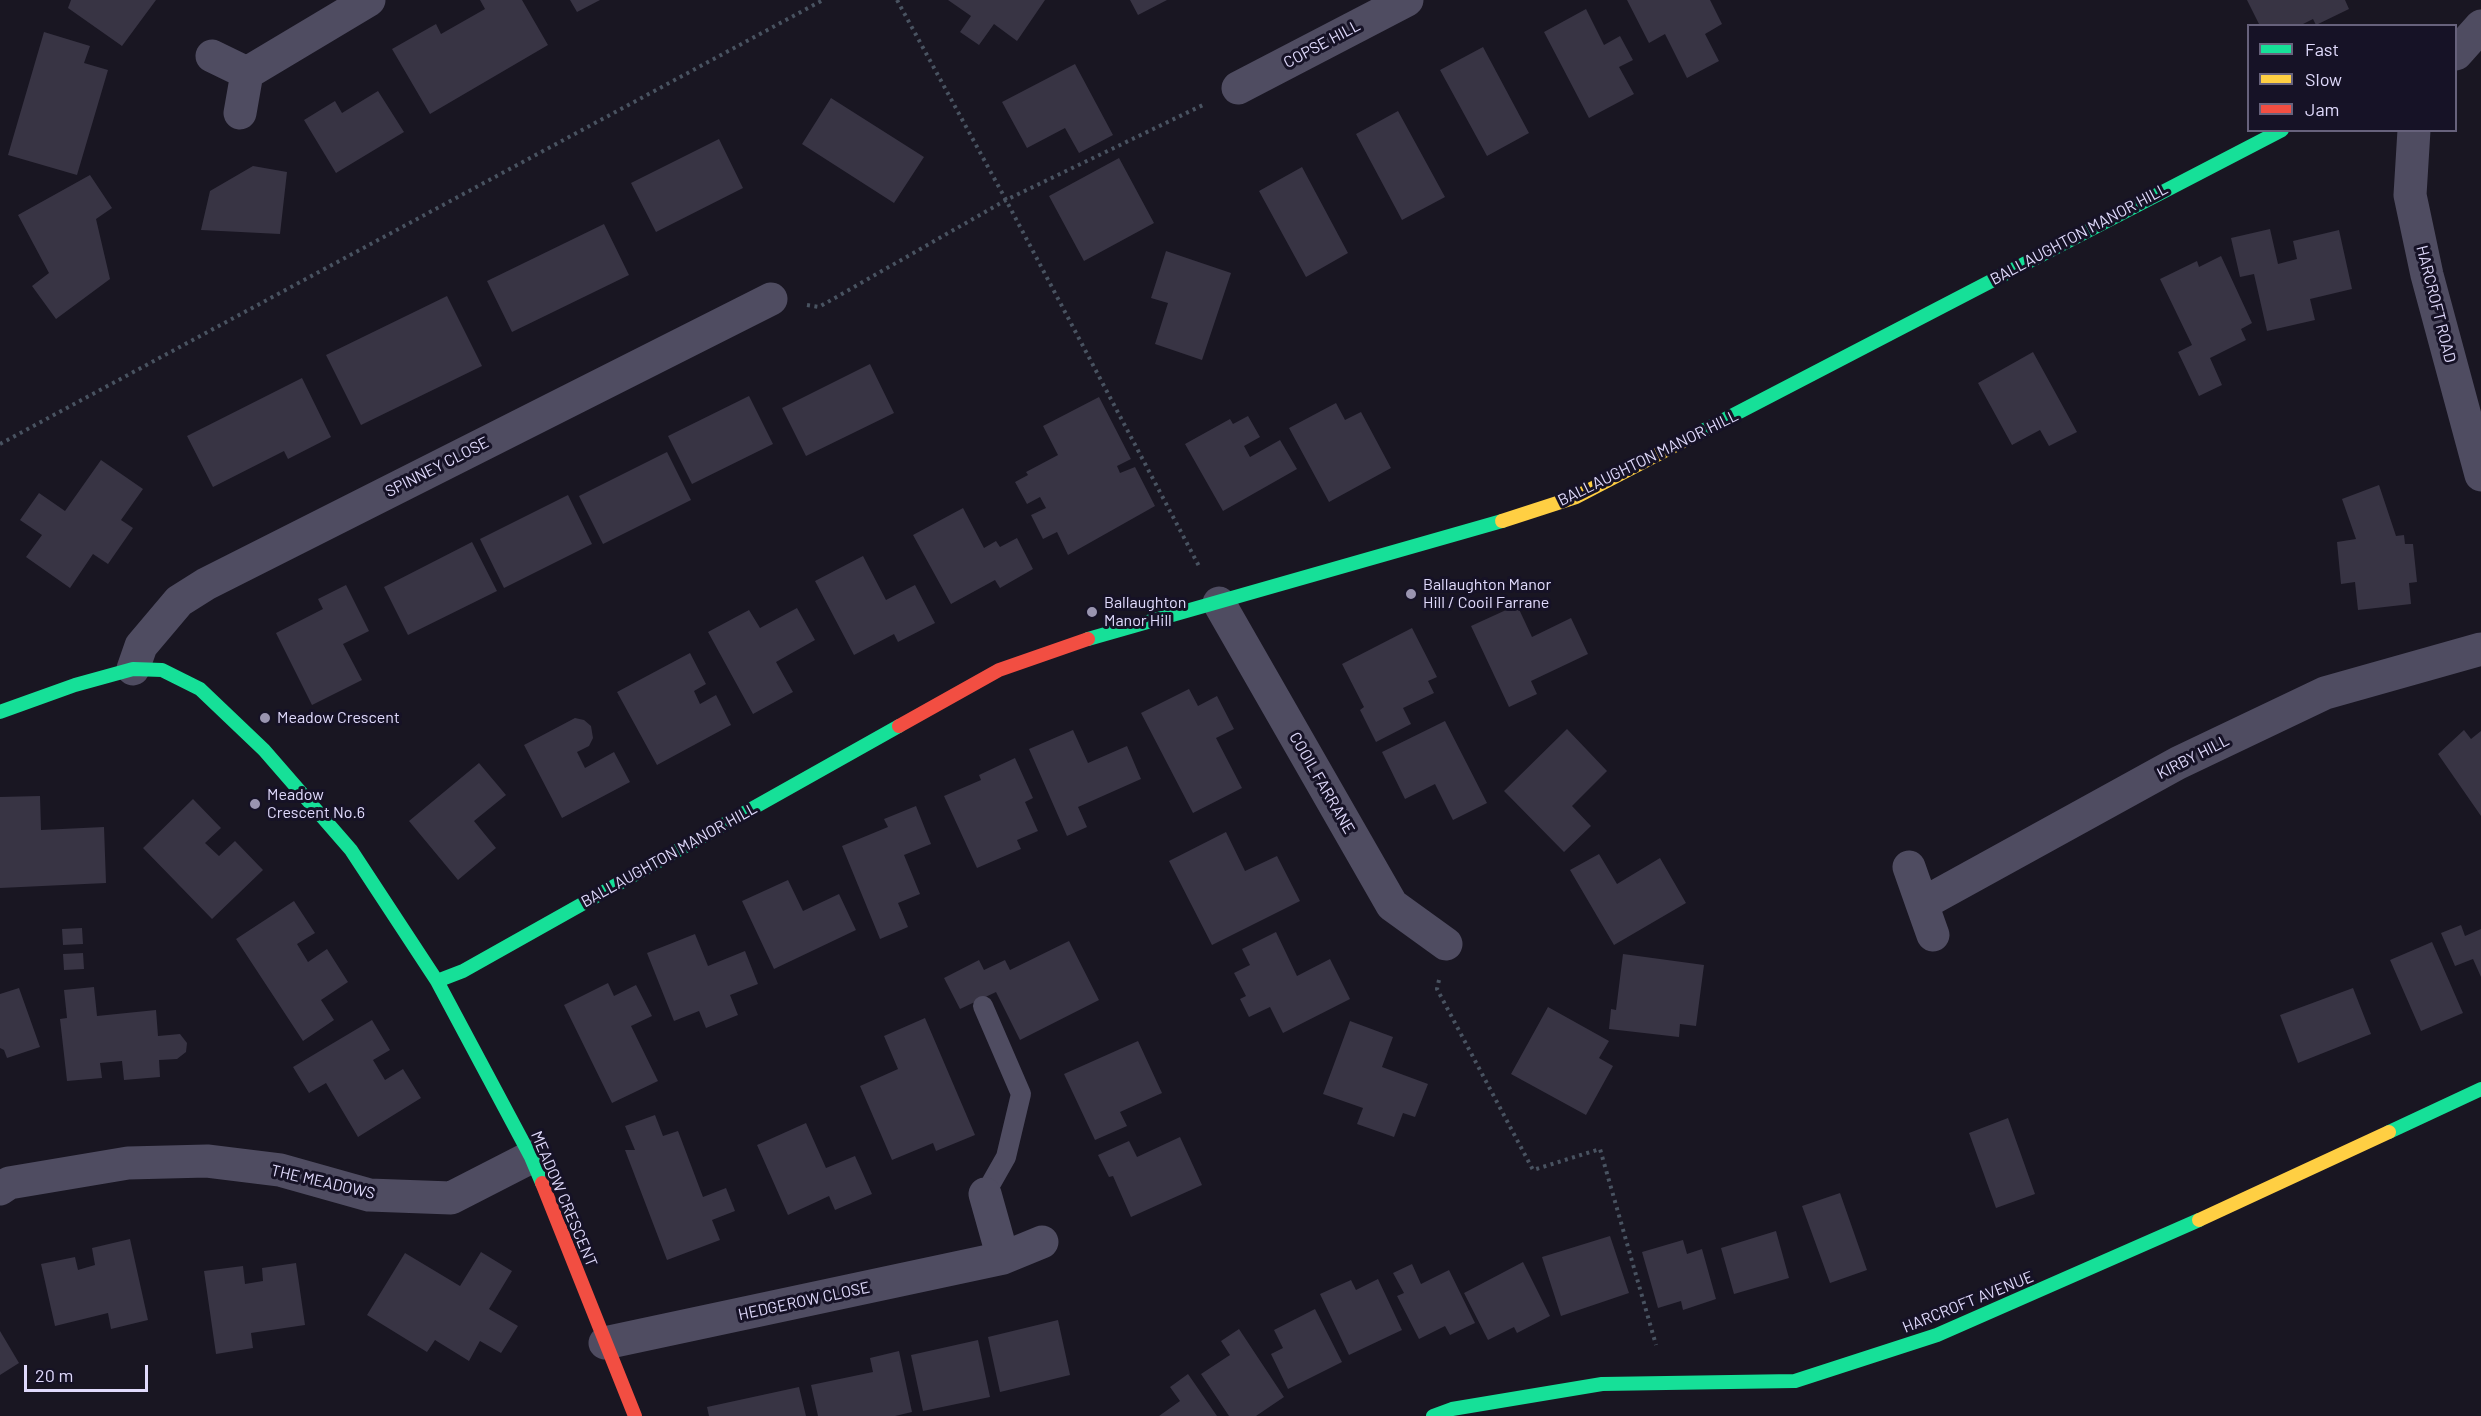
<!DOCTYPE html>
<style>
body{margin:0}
#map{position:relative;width:2481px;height:1416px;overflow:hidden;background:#191622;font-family:Barlow,sans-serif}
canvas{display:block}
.legend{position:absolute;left:2247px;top:24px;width:210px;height:108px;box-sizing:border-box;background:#161226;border:2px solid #67627c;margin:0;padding:8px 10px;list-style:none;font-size:18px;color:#e0dafc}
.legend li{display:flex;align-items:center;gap:12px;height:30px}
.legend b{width:30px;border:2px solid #67627c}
.scale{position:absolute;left:24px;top:1365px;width:124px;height:27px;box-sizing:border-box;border:3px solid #e0dafc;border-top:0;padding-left:8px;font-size:18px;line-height:21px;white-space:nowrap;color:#e0dafc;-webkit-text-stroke:4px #161226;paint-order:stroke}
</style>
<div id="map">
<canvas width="2481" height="1416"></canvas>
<ul class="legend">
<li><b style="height:8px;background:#16e098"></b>Fast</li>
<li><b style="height:8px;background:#ffcf43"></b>Slow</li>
<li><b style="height:8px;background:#f24e42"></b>Jam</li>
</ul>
<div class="scale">20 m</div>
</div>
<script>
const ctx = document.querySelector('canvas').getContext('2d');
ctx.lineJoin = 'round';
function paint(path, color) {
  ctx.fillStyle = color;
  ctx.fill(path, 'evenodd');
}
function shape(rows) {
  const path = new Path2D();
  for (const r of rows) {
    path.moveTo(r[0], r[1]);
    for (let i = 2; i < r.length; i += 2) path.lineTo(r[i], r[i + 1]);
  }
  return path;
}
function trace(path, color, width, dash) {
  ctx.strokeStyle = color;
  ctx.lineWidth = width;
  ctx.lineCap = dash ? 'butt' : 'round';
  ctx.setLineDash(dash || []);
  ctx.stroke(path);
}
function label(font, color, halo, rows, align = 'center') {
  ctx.font = font + ' Barlow,sans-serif';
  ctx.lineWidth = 6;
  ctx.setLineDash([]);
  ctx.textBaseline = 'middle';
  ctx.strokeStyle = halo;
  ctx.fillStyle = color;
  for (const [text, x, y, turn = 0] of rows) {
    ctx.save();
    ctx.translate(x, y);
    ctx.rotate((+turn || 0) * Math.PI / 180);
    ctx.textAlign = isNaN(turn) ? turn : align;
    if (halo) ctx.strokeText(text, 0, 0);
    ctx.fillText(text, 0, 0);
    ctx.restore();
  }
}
paint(shape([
 [71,0,156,0,122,46,68,8],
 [480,0,522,0,548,45,430,114,392,49,436,24,441,34,485,9],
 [570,0,600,0,577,12],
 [948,0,1045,0,1017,41,994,24,979,45,960,32,971,16],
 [1130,0,1167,0,1138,15],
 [1627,0,1710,0,1722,24,1705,34,1719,61,1687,78,1665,34,1649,43],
 [2247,0,2345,0,2349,9,2316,25,2313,19,2299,26,2260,26],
 [1586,9,1604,45,1620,36,1633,60,1619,67,1634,94,1589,118,1544,32],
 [44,32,90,46,84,63,108,70,77,175,8,155],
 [1483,47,1529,133,1487,156,1440,70],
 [1075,64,1113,135,1079,153,1065,128,1027,148,1002,102],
 [378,91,404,132,336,173,304,120,335,101,342,113],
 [831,98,924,157,894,203,802,144],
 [1398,111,1445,197,1402,220,1356,134],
 [719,139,743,188,656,232,631,183],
 [1119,158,1154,223,1084,261,1049,196],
 [253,166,287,172,280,234,201,230,210,191],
 [1302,167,1348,253,1306,277,1259,191],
 [90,175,112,208,96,219,110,279,56,319,32,286,49,273,18,215],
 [604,224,629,275,512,332,487,281],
 [2270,229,2278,264,2297,259,2293,241,2339,230,2352,289,2310,299,2315,320,2267,331,2254,274,2240,277,2231,238],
 [1166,251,1231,273,1202,360,1155,344,1168,303,1151,298],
 [2221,256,2252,323,2241,329,2246,340,2210,358,2222,385,2199,396,2178,352,2192,345,2160,279,2197,261,2199,267],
 [447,296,482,366,361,425,326,355],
 [2033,352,2077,432,2049,446,2040,430,2012,445,1978,383],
 [870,364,894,413,806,456,782,408],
 [302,378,331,437,288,459,284,451,213,487,187,436],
 [749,396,773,444,692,484,668,436],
 [1099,397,1131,459,1117,466,1120,473,1135,467,1155,506,1068,555,1057,532,1043,539,1031,515,1046,508,1040,497,1027,504,1015,482,1028,475,1026,472,1058,455,1043,426],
 [1336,403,1345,420,1361,412,1391,468,1329,502,1289,428],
 [1248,416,1260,437,1244,446,1250,457,1280,440,1297,469,1223,511,1185,444,1230,419,1233,424],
 [667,452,691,500,603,544,579,496],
 [101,460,143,489,121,520,133,528,108,564,93,554,70,588,26,557,42,535,20,520,39,493,65,511],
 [2379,485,2396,536,2404,535,2405,544,2413,544,2417,582,2409,583,2411,604,2358,610,2355,582,2341,584,2337,542,2356,539,2342,499],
 [568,495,592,544,504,588,480,539],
 [963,508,984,548,996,541,1000,547,1017,538,1033,569,1000,588,995,580,951,604,913,535],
 [472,542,497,591,408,635,384,587],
 [863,556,886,600,915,585,935,623,898,642,894,634,854,655,815,581],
 [346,585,369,631,343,644,362,680,312,705,276,633,323,609,318,599],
 [1517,605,1532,637,1571,618,1588,654,1531,681,1537,694,1509,707,1471,626],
 [797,608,815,640,776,662,793,692,753,714,708,632,749,610,760,628],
 [1412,628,1437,677,1428,681,1434,693,1403,708,1411,724,1376,742,1360,710,1364,707,1342,664],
 [690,653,706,684,694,691,700,704,716,695,731,725,657,765,617,692],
 [1189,689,1198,706,1217,696,1234,729,1216,738,1242,788,1193,813,1141,713],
 [575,718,584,720,591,726,593,738,589,746,577,752,585,768,614,752,630,782,562,818,524,745],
 [1445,721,1487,803,1453,820,1435,784,1405,799,1382,752],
 [1567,729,1607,771,1572,806,1591,826,1564,852,1504,791],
 [1073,730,1088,763,1127,746,1141,779,1078,807,1087,827,1067,836,1029,749],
 [2464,730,2471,739,2481,731,2481,816,2438,754],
 [1015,758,1033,798,1025,802,1038,831,1017,840,1021,849,977,868,944,796,981,780,979,775],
 [479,763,506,795,474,821,496,848,458,880,409,821],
 [40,796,41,830,104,827,106,883,0,888,0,797],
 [193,799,221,828,205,843,219,856,235,841,263,870,212,919,143,848],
 [916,806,931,844,904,855,920,894,898,903,908,927,880,939,842,846,888,827,884,819],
 [1226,832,1245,871,1277,856,1300,901,1212,945,1169,861],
 [1599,854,1617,884,1660,858,1686,903,1614,945,1570,870],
 [788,880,803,911,839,894,856,930,774,969,742,901],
 [294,901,315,933,297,944,308,962,327,949,348,982,321,1000,334,1020,303,1041,236,939],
 [2461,925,2465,936,2481,929,2481,977,2473,959,2455,966,2441,933],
 [82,928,83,944,63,945,62,929],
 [1276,932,1297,976,1330,959,1350,999,1283,1033,1270,1007,1249,1017,1240,999,1246,996,1234,973,1250,965,1242,949],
 [695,934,708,966,745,951,758,984,730,995,738,1015,706,1028,699,1011,674,1021,647,953],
 [1069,941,1099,1000,1020,1040,996,992,960,1009,944,978,979,960,984,970,1005,960,1010,970],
 [2432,942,2463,1013,2421,1031,2390,960],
 [83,953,84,969,64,970,63,954],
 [1623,954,1704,965,1696,1026,1680,1024,1679,1037,1609,1029,1611,1009,1616,1010],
 [608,983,614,996,636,985,652,1016,631,1026,658,1081,612,1103,564,1005],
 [94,987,97,1016,156,1010,158,1036,180,1034,187,1043,186,1052,177,1059,159,1060,160,1077,124,1080,122,1061,100,1063,102,1078,67,1081,60,1019,67,1018,64,990],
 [19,988,40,1047,7,1058,4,1050,0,1048,0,994],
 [2353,988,2371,1034,2298,1063,2280,1015],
 [1548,1007,1609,1041,1599,1058,1613,1066,1586,1115,1511,1074],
 [925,1018,975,1135,936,1151,933,1143,892,1160,860,1086,898,1069,884,1036],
 [372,1020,390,1050,373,1060,385,1080,403,1069,421,1098,358,1137,326,1083,309,1093,293,1067],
 [1350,1021,1393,1037,1382,1067,1428,1084,1415,1117,1403,1113,1394,1137,1357,1124,1363,1108,1323,1094],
 [1138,1041,1162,1093,1120,1112,1127,1126,1095,1140,1064,1074],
 [655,1115,663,1136,678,1131,703,1197,726,1188,735,1211,712,1220,720,1240,667,1260,625,1150,635,1150,625,1126],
 [2008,1118,2035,1194,1996,1208,1969,1133],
 [806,1123,826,1168,855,1156,872,1194,835,1210,829,1196,788,1215,757,1145],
 [1180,1137,1202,1185,1131,1217,1113,1176,1109,1177,1098,1155,1129,1141,1137,1157],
 [1840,1193,1867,1270,1830,1283,1802,1206],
 [1776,1231,1789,1278,1734,1294,1721,1248],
 [1610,1236,1629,1293,1561,1316,1542,1257],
 [130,1239,148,1320,111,1329,108,1313,55,1326,41,1264,75,1257,78,1270,95,1265,92,1248],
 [1683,1240,1687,1254,1702,1249,1716,1299,1683,1310,1681,1301,1658,1308,1642,1252],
 [481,1252,512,1271,489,1309,518,1326,501,1353,480,1341,469,1361,435,1340,427,1352,367,1315,405,1253,460,1286],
 [1523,1262,1550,1316,1517,1333,1514,1327,1488,1340,1464,1293],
 [296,1263,305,1325,251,1333,253,1348,216,1354,204,1271,243,1266,245,1284,263,1281,262,1268],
 [1412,1264,1421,1284,1449,1270,1475,1323,1450,1335,1445,1326,1419,1339,1397,1296,1404,1293,1393,1273],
 [1378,1279,1402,1330,1349,1355,1320,1294,1351,1280,1356,1290],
 [1315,1309,1342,1362,1288,1389,1271,1354,1283,1348,1274,1330],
 [1058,1320,1070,1375,1000,1392,988,1337],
 [1239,1329,1284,1397,1256,1416,1229,1416,1201,1374,1230,1355,1221,1341],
 [0,1331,19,1363,0,1375],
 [978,1340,990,1397,923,1411,911,1355],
 [899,1351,912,1412,895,1416,818,1416,811,1385,873,1372,870,1358],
 [1188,1374,1217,1416,1159,1416,1180,1401,1170,1387],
 [799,1387,806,1416,709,1416,707,1407]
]), '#383444');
trace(shape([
 [897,0,1006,200,1200,568],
 [807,305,819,307,1006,200,1205,104],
 [0,444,823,0],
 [1439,980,1437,989,1533,1170,1600,1149,1656,1345]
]), '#495361', 4, [3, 4.5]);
trace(shape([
 [983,1006,1021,1094,1006,1157,985,1194]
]), '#4f4c61', 20);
trace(shape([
 [2456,54,2481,26],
 [212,56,247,73,369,0],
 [1238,88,1407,0],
 [240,113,247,73],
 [2414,130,2410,195,2427,275,2481,475],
 [1219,603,1392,905,1446,944],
 [133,669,141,646,179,601,206,584,771,299],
 [1909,867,1922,904,2178,763,2325,693,2481,649],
 [1922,904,1933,935],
 [0,1189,9,1183,128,1163,207,1161,280,1170,369,1195,451,1198,531,1157],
 [985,1194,1003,1258],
 [605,1343,1003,1258,1042,1242]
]), '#4f4c61', 33);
trace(shape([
 [1691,437,2282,130],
 [1088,639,1502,521],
 [0,712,75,685,133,669,162,670,200,689,264,750,351,850,437,981,531,1157,542,1183],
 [437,981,463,971,899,726],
 [2389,1132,2481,1089],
 [1433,1416,1452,1409,1602,1384,1795,1381,1937,1335,2199,1220]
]), '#16e098', 14);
trace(shape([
 [1502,521,1576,497,1691,437],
 [2199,1220,2389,1132]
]), '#ffcf43', 14);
trace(shape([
 [899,726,999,670,1088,639],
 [542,1183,635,1416]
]), '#f24e42', 14);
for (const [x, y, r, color] of [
 [1411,594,6,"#9a95b0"],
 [1092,612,6,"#9a95b0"],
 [265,718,6,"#9a95b0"],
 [255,804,6,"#9a95b0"]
]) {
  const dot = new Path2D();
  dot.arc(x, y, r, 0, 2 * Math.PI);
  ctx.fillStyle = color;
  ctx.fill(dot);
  trace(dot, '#161226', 2);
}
label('16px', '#e0dafc', '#161226', [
 ["COPSE HILL",1322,44,-28],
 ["BALLAUGHTON MANOR HILL",2079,234,-28],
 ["HARCROFT ROAD",2436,304,76],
 ["BALLAUGHTON MANOR HILL",1648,458,-26],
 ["SPINNEY CLOSE",437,467,-27],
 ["KIRBY HILL",2193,757,-27],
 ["COOIL FARRANE",1322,783,60],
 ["BALLAUGHTON MANOR HILL",669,855,-29],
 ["THE MEADOWS",323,1182,13],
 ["MEADOW CRESCENT",564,1199,67],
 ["HEDGEROW CLOSE",804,1301,-12],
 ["HARCROFT AVENUE",1968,1302,-22]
]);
label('16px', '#e0dafc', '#161226', [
 ["Ballaughton Manor",1423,585],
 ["Hill / Cooil Farrane",1423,603],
 ["Ballaughton",1104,603],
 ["Manor Hill",1104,621],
 ["Meadow Crescent",277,718],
 ["Meadow",267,795],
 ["Crescent No.6",267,813]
], 'left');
</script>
